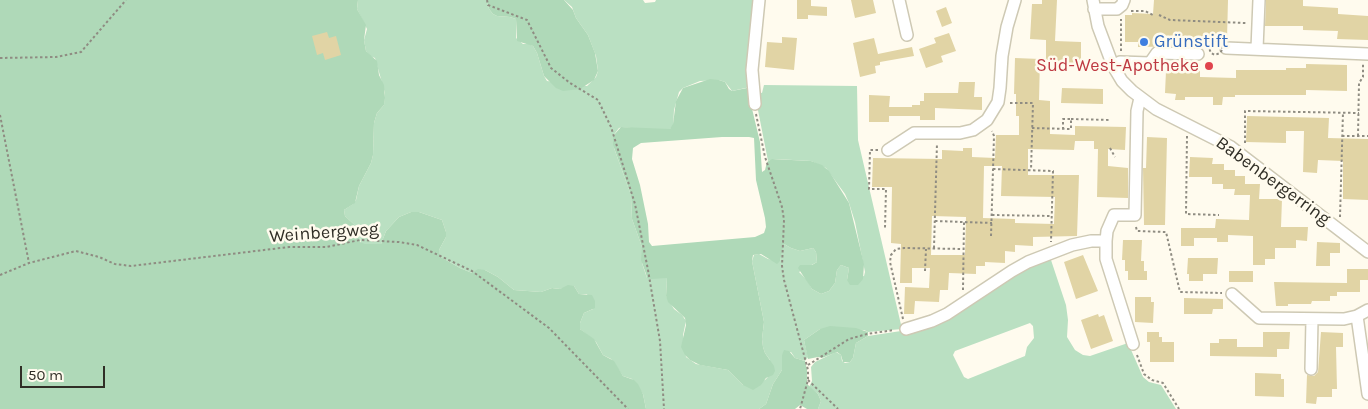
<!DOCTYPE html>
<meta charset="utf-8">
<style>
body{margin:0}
#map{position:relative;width:1368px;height:409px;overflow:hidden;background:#fffbee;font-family:Karla,sans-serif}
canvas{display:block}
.scale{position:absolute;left:20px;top:366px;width:85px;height:22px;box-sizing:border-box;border:2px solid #302e26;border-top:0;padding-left:6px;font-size:15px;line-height:18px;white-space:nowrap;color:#302e26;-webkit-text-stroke:4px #fffbee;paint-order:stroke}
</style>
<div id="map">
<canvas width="1368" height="409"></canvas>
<div class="scale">50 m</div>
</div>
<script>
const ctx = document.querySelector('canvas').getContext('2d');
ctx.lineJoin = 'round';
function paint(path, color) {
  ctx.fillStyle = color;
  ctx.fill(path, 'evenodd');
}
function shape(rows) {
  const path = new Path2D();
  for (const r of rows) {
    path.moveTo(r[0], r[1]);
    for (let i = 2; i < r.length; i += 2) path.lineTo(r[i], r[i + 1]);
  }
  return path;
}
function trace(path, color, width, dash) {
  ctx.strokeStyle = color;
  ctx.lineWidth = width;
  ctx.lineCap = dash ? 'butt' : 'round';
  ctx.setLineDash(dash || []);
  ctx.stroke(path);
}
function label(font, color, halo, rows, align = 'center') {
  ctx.font = font + ' Karla,sans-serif';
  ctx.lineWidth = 5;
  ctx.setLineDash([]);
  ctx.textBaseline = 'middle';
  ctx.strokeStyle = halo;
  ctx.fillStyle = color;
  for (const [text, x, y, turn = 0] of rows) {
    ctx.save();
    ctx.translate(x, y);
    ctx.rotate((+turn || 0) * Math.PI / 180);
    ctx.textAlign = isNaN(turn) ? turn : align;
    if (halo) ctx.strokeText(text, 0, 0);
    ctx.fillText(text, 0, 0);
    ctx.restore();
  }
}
paint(shape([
 [358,0,487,0,489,9,493,14,497,16,510,17,516,19,516,38,523,44,529,44,533,46,537,53,544,76,547,81,587,86,596,77,598,71,596,56,588,35,576,18,572,7,564,0,643,0,645,3,655,2,656,0,756,0,750,87,732,91,725,82,719,80,700,81,683,88,679,92,674,110,673,127,670,129,639,129,623,127,619,128,613,136,614,148,631,195,632,219,642,247,642,263,647,278,667,278,666,296,674,309,682,315,686,321,683,335,686,357,696,364,728,370,743,385,765,380,768,377,770,360,765,353,763,347,762,339,764,322,752,261,754,255,759,254,768,259,780,261,783,245,784,244,791,248,800,251,813,248,816,252,817,262,799,272,807,280,812,289,821,294,829,291,835,283,837,270,841,265,849,268,847,280,864,276,865,272,855,222,849,203,845,194,826,168,811,161,775,159,768,161,755,95,758,92,762,93,764,85,857,86,858,140,902,329,868,332,864,330,820,329,804,340,808,357,805,361,795,358,791,352,782,355,782,370,773,384,766,404,759,409,646,409,643,394,632,379,623,376,611,359,603,355,596,342,580,329,580,323,584,313,593,309,587,294,579,294,574,286,560,289,552,288,541,292,514,290,498,277,485,270,472,273,460,268,439,256,439,250,446,237,446,232,442,220,419,212,411,212,399,217,386,231,381,244,361,244,359,229,345,216,344,210,353,204,356,200,359,186,371,163,373,155,374,123,377,113,384,105,385,93,375,58,370,56,366,51,364,40,367,29,357,9],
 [1050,257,1066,305,1068,320,1067,337,1075,350,1083,355,1090,356,1128,343,1143,377,1149,382,1161,385,1176,409,818,409,821,401,818,394,809,387,812,381,811,367,815,362,836,352,841,355,842,361,845,363,850,362,853,358,856,343,868,336,901,331],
 [1030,323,1033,326,1034,338,1027,347,1025,356,973,377,968,379,964,377,953,355,955,351]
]), '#bae0c2');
paint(shape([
 [0,0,358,0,357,9,366,25,364,40,366,51,377,61,379,75,384,85,385,98,384,105,377,113,374,123,373,155,371,163,359,186,355,203,344,210,345,216,359,229,360,242,365,244,381,244,386,231,399,217,411,212,419,212,442,220,446,232,446,237,439,250,439,256,460,268,472,273,478,269,485,270,498,277,514,290,541,292,552,288,560,289,568,285,574,286,579,294,592,295,595,301,595,308,584,313,580,323,580,329,594,339,603,355,614,361,623,376,634,380,638,384,643,394,646,409,0,409],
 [487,0,564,0,573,10,576,18,588,35,595,53,598,71,594,80,580,89,563,91,556,88,544,76,537,53,533,46,517,41,516,19,510,17,497,16,493,14,489,9],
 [710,79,719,80,725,82,729,89,732,91,747,88,760,142,762,172,765,170,767,162,772,159,811,161,822,165,829,171,849,203,864,264,863,279,858,285,850,285,847,280,849,268,841,265,837,270,835,283,829,291,821,294,812,289,798,268,800,265,812,265,817,262,816,252,813,248,800,251,791,248,784,244,780,261,777,264,761,254,753,255,752,261,764,322,762,339,763,347,765,353,774,366,775,371,773,375,766,378,761,385,753,390,743,385,728,370,700,365,690,360,685,355,681,347,686,325,685,318,668,302,666,296,667,278,651,279,647,278,646,274,641,260,642,247,632,219,631,195,613,145,613,136,621,127,670,129,673,124,676,101,683,88],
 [722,137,749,137,754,138,756,180,765,218,766,227,764,233,755,237,652,246,649,242,648,224,640,185,632,159,633,148,641,143],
 [830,326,856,328,868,332,868,336,856,343,853,358,850,362,843,362,841,355,837,352,822,358,818,357,808,359,804,340,820,329],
 [784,350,789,351,795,358,805,361,807,369,807,384,818,394,821,401,818,409,807,409,800,405,795,409,759,409,766,404,773,384,782,370,782,355]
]), '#afd9b8');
paint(shape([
 [797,0,811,0,811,6,827,7,827,16,808,15,808,19,797,19],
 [851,0,873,0,876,13,855,18],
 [1042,0,1057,0,1055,41,1081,42,1081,67,1046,67,1046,40,1030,39,1032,4,1042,4],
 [1154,0,1228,0,1227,39,1203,39,1196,46,1138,47,1138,42,1125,42,1125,15,1132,15,1132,13,1153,14],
 [1266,0,1303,0,1303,6,1338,8,1338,14,1368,16,1368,40,1337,39,1338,31,1303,30,1303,26,1265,26],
 [946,7,952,23,942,27,936,11],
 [327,32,329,38,336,36,341,55,325,60,323,53,317,55,312,36],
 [949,33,956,51,941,56,943,62,926,68,919,49,936,43,934,38],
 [782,37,797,38,794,70,765,67,767,42,782,43],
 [874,38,878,54,912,47,914,56,880,62,880,65,875,66,876,73,860,77,853,43],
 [1015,58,1040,59,1039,100,1050,101,1050,134,1075,135,1075,126,1126,127,1125,150,1108,149,1108,166,1128,168,1128,198,1097,197,1098,149,1094,149,1094,141,1075,141,1074,150,1028,149,1028,175,1079,175,1077,236,1033,237,1033,246,1015,245,1015,252,1005,251,1005,263,985,262,985,266,976,266,976,274,949,273,948,290,940,290,939,302,915,301,914,314,904,314,905,287,929,288,930,268,912,268,912,283,900,283,901,244,891,243,892,187,872,187,873,158,942,159,942,150,963,151,963,148,972,148,972,157,995,158,996,135,1019,135,1019,116,1016,116,1016,94,1014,94],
 [984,166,1002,166,1001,196,1055,197,1054,224,1015,223,1015,219,983,218],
 [932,216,966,217,965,255,931,255],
 [1306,64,1347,65,1347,91,1306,90,1306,95,1235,95,1235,97,1223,97,1222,105,1213,105,1213,97,1185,97,1185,100,1175,100,1176,94,1165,93,1166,71,1172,71,1172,69,1194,69,1194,71,1200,71,1200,77,1236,78,1236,70,1286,70,1286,68,1306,68],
 [959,82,975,82,974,97,982,97,982,110,935,108,935,120,920,120,920,116,889,116,889,122,869,122,869,95,890,96,889,107,912,107,912,105,920,105,920,101,924,101,924,93,958,93],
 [1062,88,1103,89,1103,104,1061,103],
 [1247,116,1329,118,1328,138,1368,139,1368,200,1343,199,1343,161,1318,160,1317,173,1303,172,1304,131,1286,131,1286,143,1246,142],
 [1147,137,1167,138,1165,225,1144,225,1143,168,1146,168],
 [1190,157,1213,158,1212,164,1224,164,1224,170,1235,170,1235,176,1245,176,1245,184,1260,184,1259,199,1282,199,1281,227,1308,227,1307,241,1296,240,1296,248,1275,248,1275,259,1265,259,1265,265,1253,265,1253,236,1228,235,1228,242,1217,242,1217,238,1194,238,1194,246,1181,246,1181,228,1215,228,1216,219,1249,220,1250,195,1234,195,1235,189,1223,189,1223,184,1212,184,1212,177,1189,177],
 [1123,240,1142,240,1141,261,1144,261,1144,271,1147,271,1147,280,1128,280,1128,271,1125,271,1125,260,1122,260],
 [1317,242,1340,243,1340,253,1330,253,1330,266,1316,266],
 [1083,255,1098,291,1076,299,1064,262],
 [1188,258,1218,258,1217,274,1203,274,1203,281,1189,281,1189,274,1187,274],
 [1347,269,1368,269,1368,280,1360,280,1360,292,1337,292,1337,296,1330,296,1330,301,1312,301,1311,304,1288,304,1288,306,1276,306,1274,282,1347,283],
 [1229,271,1253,271,1253,282,1229,282],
 [1135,297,1151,297,1151,302,1154,302,1153,323,1135,322],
 [1184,298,1223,299,1223,309,1213,309,1212,314,1184,314],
 [1098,314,1099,317,1104,315,1113,341,1091,349,1081,320],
 [1147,332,1159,332,1159,337,1162,337,1162,342,1174,342,1174,362,1150,362,1150,342,1147,342],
 [1263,332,1290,332,1289,349,1277,349,1277,357,1210,356,1210,343,1219,343,1219,339,1237,339,1237,347,1263,347],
 [1321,332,1343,333,1343,347,1336,347,1337,389,1332,389,1332,397,1317,397,1316,404,1306,403,1307,375,1314,376,1318,372],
 [1255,373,1281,374,1281,379,1284,379,1284,397,1255,396]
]), '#e1d4a5');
const minor = shape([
 [899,0,907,35],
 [1093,0,1098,26,1113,66,1122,81,1132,91,1156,109,1231,147,1368,252],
 [1094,9,1117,9,1122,5,1124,0],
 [1226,48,1368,54],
 [1257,49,1259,0],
 [1113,66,1120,62,1150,63,1157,53,1198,54],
 [755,104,752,70,759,0],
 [888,150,914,133,960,133,973,130,987,120,998,102,1000,88,1002,56,1007,27,1015,0],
 [1232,294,1259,318,1344,319,1357,316,1368,310],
 [1357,316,1368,394],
 [906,329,932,321,947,314,1012,271,1028,262,1072,245,1091,241,1106,241],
 [1133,344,1106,259,1106,241,1107,231,1114,215,1135,215,1137,111,1140,98],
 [1311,369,1312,319]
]);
trace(minor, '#cec9b4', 14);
trace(shape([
 [487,0,488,5,527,20,551,68,570,83,598,100,611,127,635,204,648,270,660,341,664,409],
 [1131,11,1145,11,1153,15],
 [1159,15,1170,20,1246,23],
 [1206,45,1210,41,1217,41],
 [1121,51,1121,19],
 [0,58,56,57,81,52,126,0],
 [1010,103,1033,103,1031,170],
 [756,114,765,157,782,207,784,220,782,266,784,280,808,370,808,380,800,409],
 [0,115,29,263],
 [1071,119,1111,120],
 [1032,128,1071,129,1071,119,1063,119,1063,128],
 [1187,136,1186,214,1219,215],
 [1342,136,1368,136],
 [1358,136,1359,83,1363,77,1363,64],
 [1245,143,1245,111,1359,113],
 [1110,148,1115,157],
 [878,150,870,150,869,189,886,189,885,228],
 [993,169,1053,171,1051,242],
 [992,215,1052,216],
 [1340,217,1343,112],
 [935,221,992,223],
 [1136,227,1137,231,1166,232,1180,292,1222,293],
 [991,236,994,136,992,131],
 [934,248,937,143],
 [925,271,926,249],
 [0,275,29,263,76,251,99,257,115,264,131,266,289,247,326,247,360,240,399,242,417,245,472,271,549,328,628,409],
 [963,290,964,222],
 [903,319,890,262,891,255,896,249,904,248,964,249],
 [1137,355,1144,374,1152,380,1163,383,1179,409],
 [808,365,849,339,867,334,894,330],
 [808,380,838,409]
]), '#8f8c82', 2, [2.5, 2.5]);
trace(minor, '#fff', 11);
trace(shape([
 [1222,50,1220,53,1215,55,1211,53,1209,48,1211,44,1216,42,1219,44,1222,48,1226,48]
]), '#8f8c82', 2, [2.5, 2.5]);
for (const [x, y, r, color] of [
 [1144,42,5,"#3f7fe0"],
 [1209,66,5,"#e0444e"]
]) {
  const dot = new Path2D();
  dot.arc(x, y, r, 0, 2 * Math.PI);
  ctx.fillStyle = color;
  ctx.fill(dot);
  trace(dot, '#fffbee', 2);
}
label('18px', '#366cbe', '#fffbee', [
 ["Grünstift",1154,42]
], 'left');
label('18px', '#be3a42', '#fffbee', [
 ["Süd-West-Apotheke",1199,66]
], 'right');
label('18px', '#302e26', '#fffbee', [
 ["Babenbergerring",1273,181,36],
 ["Weinbergweg",324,233,-4]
]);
</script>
